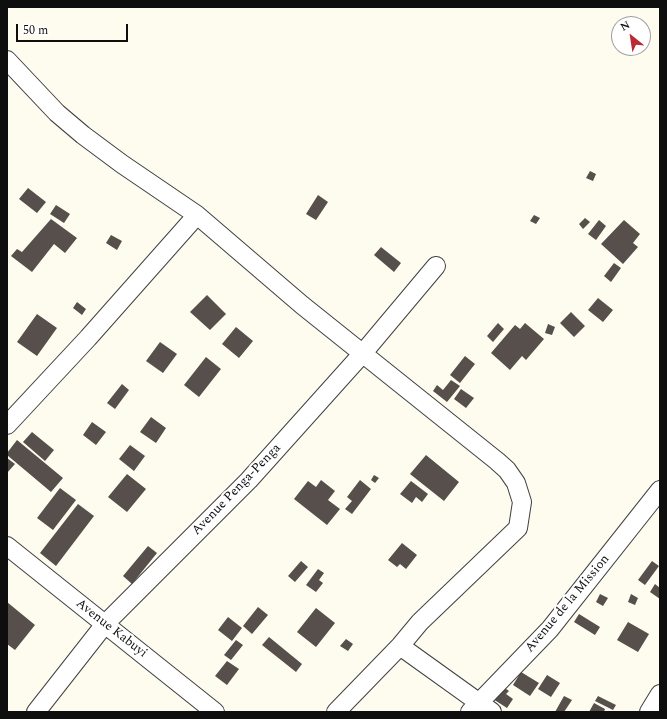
<!DOCTYPE html>
<style>
body{margin:0}
#map{position:relative;width:667px;height:719px;overflow:hidden;background:#fefbef;font-family:Spectral,serif}
canvas{display:block}
.frame{position:absolute;inset:0;border:8px solid #0e0e0e;pointer-events:none}
.north{position:absolute;left:611px;top:16px;width:40px;height:40px;box-sizing:border-box;background:#fff;border:1px solid #9f9f9f;border-radius:50%;rotate:330deg;font-size:11px;font-weight:700;line-height:16px;text-align:center;color:#0e0e0e}
.north::after{content:'';display:block;margin:auto;width:14px;height:18px;background:#ba2a34;clip-path:polygon(50% 0,100% 100%,50% 72%,0 100%)}
.scale{position:absolute;left:16px;top:24px;width:112px;height:18px;box-sizing:border-box;border:2px solid #0e0e0e;border-top:0;padding-left:5px;font-size:12px;line-height:14px;white-space:nowrap;color:#0e0e0e;-webkit-text-stroke:3px #fff;paint-order:stroke}
</style>
<div id="map">
<canvas width="667" height="719"></canvas>
<div class="frame"></div>
<div class="north">N</div>
<div class="scale">50 m</div>
</div>
<script>
const ctx = document.querySelector('canvas').getContext('2d');
ctx.lineJoin = 'round';
function paint(path, color) {
  ctx.fillStyle = color;
  ctx.fill(path, 'evenodd');
}
function shape(rows) {
  const path = new Path2D();
  for (const r of rows) {
    path.moveTo(r[0], r[1]);
    for (let i = 2; i < r.length; i += 2) path.lineTo(r[i], r[i + 1]);
  }
  return path;
}
function trace(path, color, width, dash) {
  ctx.strokeStyle = color;
  ctx.lineWidth = width;
  ctx.lineCap = dash ? 'butt' : 'round';
  ctx.setLineDash(dash || []);
  ctx.stroke(path);
}
function label(font, color, halo, rows, align = 'center') {
  ctx.font = font + ' Spectral,serif';
  ctx.lineWidth = 4;
  ctx.setLineDash([]);
  ctx.textBaseline = 'middle';
  ctx.strokeStyle = halo;
  ctx.fillStyle = color;
  for (const [text, x, y, turn = 0] of rows) {
    ctx.save();
    ctx.translate(x, y);
    ctx.rotate((+turn || 0) * Math.PI / 180);
    ctx.textAlign = isNaN(turn) ? turn : align;
    if (halo) ctx.strokeText(text, 0, 0);
    ctx.fillText(text, 0, 0);
    ctx.restore();
  }
}
paint(shape([
 [590,171,596,174,593,181,586,178],
 [28,188,46,202,37,213,19,199],
 [318,195,328,202,316,220,306,214],
 [56,205,70,214,64,223,50,214],
 [534,215,540,218,536,224,530,221],
 [585,218,590,222,583,229,579,224],
 [51,219,77,238,65,253,54,244,32,272,11,256,17,249,22,252],
 [599,220,606,226,596,240,588,234],
 [624,220,640,234,633,243,638,247,623,264,601,244],
 [111,235,122,241,117,250,106,243],
 [381,247,401,263,394,272,374,255],
 [614,263,621,268,611,282,604,276],
 [207,295,226,314,210,330,190,312],
 [598,298,613,310,603,322,588,310],
 [77,302,86,309,82,315,73,308],
 [571,312,585,326,574,337,560,323],
 [37,314,57,328,37,356,17,342],
 [498,323,504,329,493,342,487,336],
 [525,323,544,339,526,360,522,356,510,370,491,353,515,325,520,329],
 [548,324,555,327,552,335,545,333],
 [236,327,253,341,239,358,222,344],
 [160,342,177,354,163,373,146,361],
 [465,356,475,364,460,383,450,375],
 [206,357,221,369,199,397,184,385],
 [451,380,460,386,447,402,433,391,437,385,443,390],
 [122,384,129,390,115,409,107,403],
 [461,389,474,398,466,408,454,399],
 [151,417,166,428,156,443,140,432],
 [92,422,106,432,96,445,83,435],
 [32,432,54,450,45,461,23,442],
 [17,440,63,478,51,492,7,455,7,453],
 [130,445,145,456,134,471,119,459],
 [426,455,459,482,444,501,410,474],
 [7,458,15,464,7,473],
 [127,474,146,489,127,512,108,497],
 [374,475,379,478,375,483,371,480],
 [321,480,335,491,328,500,340,509,327,525,294,499,308,481,316,487],
 [360,480,371,489,352,514,345,509,352,501,347,497],
 [411,481,428,494,422,502,416,497,412,503,400,494],
 [60,488,76,500,53,530,37,518],
 [78,504,94,516,56,566,40,553],
 [402,543,417,555,406,569,400,564,397,567,388,560],
 [148,546,157,553,132,584,123,576],
 [301,561,308,567,295,582,288,576],
 [652,561,659,566,645,585,638,580],
 [318,569,324,573,319,580,323,583,316,592,306,585],
 [655,584,660,588,660,599,650,592],
 [600,594,608,598,603,606,596,602],
 [631,594,638,598,635,605,628,602],
 [7,602,35,625,15,650,7,644],
 [258,607,268,615,252,634,243,626],
 [316,608,335,623,316,647,297,632],
 [579,614,600,627,595,635,574,622],
 [228,617,242,628,232,641,218,630],
 [628,622,649,634,638,652,617,640],
 [269,637,302,664,296,672,262,645],
 [346,639,353,644,348,651,340,646],
 [236,640,243,645,231,660,224,655],
 [227,661,239,669,227,685,215,676],
 [521,672,539,683,530,696,513,685],
 [547,675,560,683,551,697,538,689],
 [502,686,509,691,506,694,513,699,507,708,493,699],
 [564,696,572,700,564,712,555,712],
 [598,696,616,705,613,710,595,701],
 [594,703,605,709,604,712,589,712]
]), '#564f4b');
const street = shape([
 [7,60,57,113,83,135,122,164,197,215,302,305,497,461,507,470,516,483,522,502,518,528,420,622,400,646,336,712],
 [7,425,88,338,197,215],
 [7,546,215,712],
 [400,646,492,712],
 [36,712,105,624,249,480,363,353,436,266],
 [470,712,550,629,660,490],
 [649,712,660,694]
]);
trace(street, '#414141', 20);
trace(street, '#fff', 18);
label('13px', '#0e0e0e', '#fff', [
 ["Avenue Penga-Penga",237,490,-46],
 ["Avenue de la Mission",568,604,-50],
 ["Avenue Kabuyi",111,629,38]
]);
</script>
